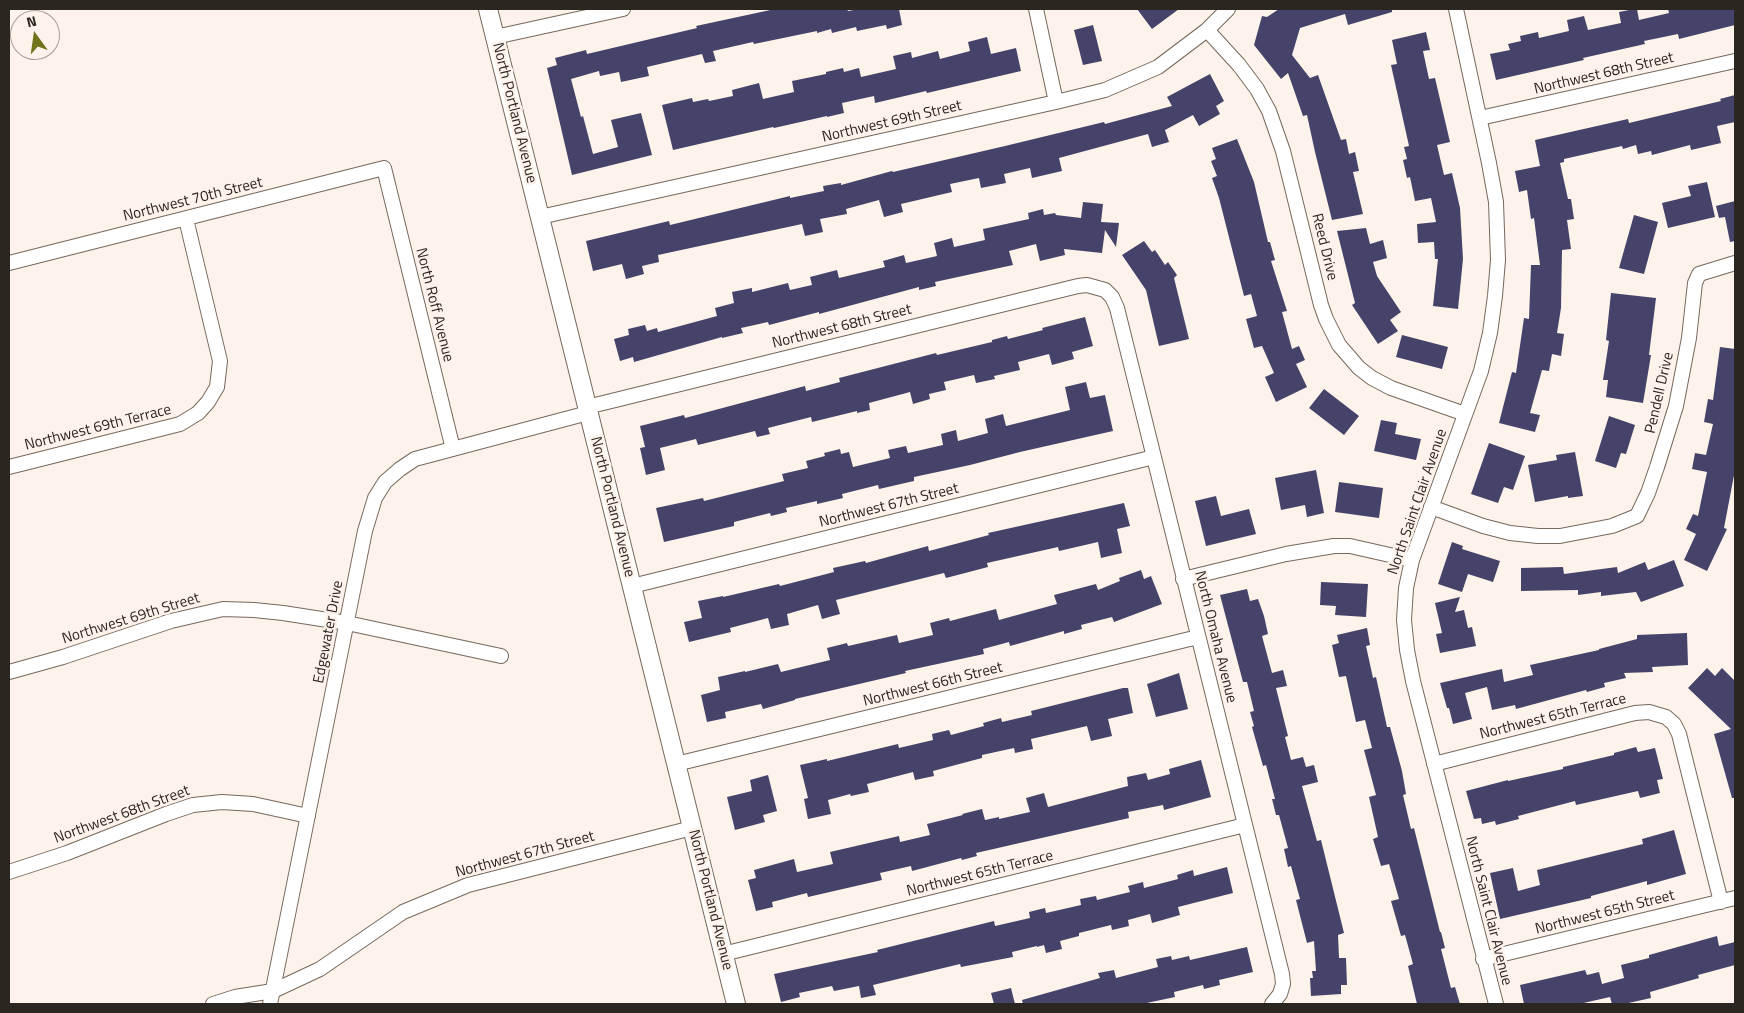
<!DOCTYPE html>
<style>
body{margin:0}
#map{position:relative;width:1744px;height:1013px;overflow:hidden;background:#fdf3eb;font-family:"Titillium Web",sans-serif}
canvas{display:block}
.frame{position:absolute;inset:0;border:10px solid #2c2621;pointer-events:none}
.north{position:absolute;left:10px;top:10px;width:50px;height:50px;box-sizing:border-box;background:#fdf3eb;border:1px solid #a9a19a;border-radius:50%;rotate:346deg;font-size:14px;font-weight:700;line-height:20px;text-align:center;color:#2c2621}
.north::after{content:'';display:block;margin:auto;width:18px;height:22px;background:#70751c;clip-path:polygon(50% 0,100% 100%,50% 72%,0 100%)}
</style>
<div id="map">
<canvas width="1744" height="1013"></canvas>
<div class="frame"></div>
<div class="north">N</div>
</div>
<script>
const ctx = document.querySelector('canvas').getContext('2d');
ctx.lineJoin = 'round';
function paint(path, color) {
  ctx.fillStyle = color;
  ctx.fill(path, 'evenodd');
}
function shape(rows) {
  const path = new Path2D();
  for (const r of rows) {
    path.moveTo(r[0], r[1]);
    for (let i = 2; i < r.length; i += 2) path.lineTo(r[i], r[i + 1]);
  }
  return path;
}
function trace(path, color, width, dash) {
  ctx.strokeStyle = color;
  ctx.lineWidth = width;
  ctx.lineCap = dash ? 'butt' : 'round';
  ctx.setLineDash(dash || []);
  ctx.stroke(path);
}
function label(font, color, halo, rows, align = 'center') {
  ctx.font = font + ' "Titillium Web",sans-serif';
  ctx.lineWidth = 5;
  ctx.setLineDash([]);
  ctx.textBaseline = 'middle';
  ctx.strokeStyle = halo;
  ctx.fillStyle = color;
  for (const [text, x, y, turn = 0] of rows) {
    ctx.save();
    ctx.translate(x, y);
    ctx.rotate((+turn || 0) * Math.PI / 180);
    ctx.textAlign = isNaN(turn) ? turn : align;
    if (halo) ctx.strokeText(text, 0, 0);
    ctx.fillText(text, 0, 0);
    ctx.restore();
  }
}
paint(shape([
 [775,9,847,9,848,11,859,9,899,9,902,25,887,29,886,25,857,31,856,27,832,33,831,29,817,33,817,31,754,44,753,42,713,51,716,61,705,63,702,54,647,67,649,76,621,82,619,72,600,76,599,71,571,79,581,117,583,116,593,154,618,147,611,120,641,113,652,155,572,175,547,68,557,65,555,58,586,50,587,54,697,28,696,26],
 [1137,9,1179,9,1152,29],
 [1279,9,1392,9,1392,12,1348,25,1345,14,1300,28,1292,55,1310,78,1318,75,1341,140,1346,139,1349,154,1355,152,1359,171,1353,172,1363,214,1332,220,1315,152,1307,115,1303,116,1288,73,1281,79,1254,45,1262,16,1267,17],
 [1634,9,1637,9,1639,20,1669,13,1668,9,1735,9,1735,25,1679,39,1678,34,1644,41,1645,44,1583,58,1584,60,1496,80,1490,54,1510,50,1508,44,1521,41,1520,36,1538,32,1539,38,1569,31,1567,20,1584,16,1588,30,1621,23,1619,12],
 [1093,25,1102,61,1083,65,1074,30],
 [1426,32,1430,50,1423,51,1429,79,1435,78,1450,142,1437,145,1444,175,1452,173,1460,208,1463,259,1458,309,1433,306,1438,259,1435,259,1434,242,1418,243,1417,224,1436,222,1431,198,1415,201,1410,177,1407,178,1403,160,1407,159,1404,147,1409,146,1391,65,1397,64,1392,40],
 [987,37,991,54,1016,48,1021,71,927,93,926,91,875,103,874,96,842,103,844,113,827,117,827,116,774,128,773,127,673,150,662,105,692,98,693,102,708,99,709,101,733,96,732,90,759,83,763,99,794,92,792,81,826,74,826,72,843,68,844,72,859,68,861,77,896,69,893,56,911,52,912,58,938,51,940,59,970,51,968,42],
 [1210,74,1224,101,1216,106,1220,114,1199,126,1193,115,1165,130,1169,142,1152,147,1148,134,1059,158,1062,171,1032,178,1030,168,1004,174,1006,183,981,188,979,178,950,184,952,192,901,204,903,212,884,217,879,200,846,209,847,214,820,219,823,232,805,236,802,224,658,255,659,262,642,266,644,274,626,279,622,264,593,271,586,241,669,221,670,225,790,196,790,198,824,191,823,186,841,183,841,185,892,171,893,172,1005,146,1104,122,1105,124,1172,106,1167,97],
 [1735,95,1735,122,1717,126,1721,143,1691,150,1690,145,1652,155,1651,151,1638,154,1636,145,1623,149,1622,146,1564,159,1564,162,1560,163,1568,199,1571,199,1574,219,1567,220,1571,249,1562,250,1561,308,1557,333,1564,334,1561,356,1552,354,1549,371,1542,370,1530,413,1540,415,1535,432,1499,423,1512,372,1516,373,1524,318,1529,319,1531,265,1540,265,1534,218,1531,219,1527,190,1519,192,1515,171,1540,166,1535,140,1628,119,1629,123,1721,101,1720,99],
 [1237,139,1254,182,1268,242,1270,242,1275,260,1271,261,1287,311,1282,312,1292,349,1299,346,1305,360,1296,364,1307,387,1276,402,1265,377,1274,373,1262,346,1254,348,1246,319,1257,316,1251,294,1244,296,1219,198,1212,178,1217,176,1211,161,1216,159,1212,148],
 [1707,182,1715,217,1668,228,1662,203,1691,196,1688,186],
 [1735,201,1735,241,1730,242,1725,217,1719,218,1716,206],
 [1083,202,1103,204,1101,222,1119,223,1116,247,1105,230,1102,253,1064,249,1065,255,1040,261,1036,244,1009,251,1013,265,935,282,936,286,919,290,919,287,819,314,819,312,769,325,768,322,741,328,743,333,722,338,722,337,634,362,633,357,620,361,614,339,629,335,628,329,645,325,647,331,657,328,658,332,717,316,715,308,734,303,732,292,752,288,752,292,788,283,790,290,812,285,810,277,837,270,839,278,885,267,883,261,904,255,906,263,937,256,934,243,952,238,954,247,985,240,983,229,1029,219,1028,213,1043,209,1044,215,1055,213,1056,215,1081,218],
 [1634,215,1658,222,1644,274,1619,268],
 [1366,228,1370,244,1383,240,1387,258,1373,262,1377,276,1401,312,1390,320,1398,331,1378,344,1352,305,1355,303,1337,231],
 [1144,241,1152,252,1155,250,1165,265,1168,262,1177,275,1174,278,1189,339,1159,346,1146,290,1122,255],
 [1611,293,1656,298,1649,355,1651,355,1643,403,1606,397,1608,380,1603,380,1609,341,1606,340],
 [1085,317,1093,346,1072,352,1074,359,1052,365,1049,354,1018,362,1020,370,994,376,995,379,976,383,974,375,944,382,946,390,929,394,930,399,913,404,910,392,869,403,870,410,857,413,857,411,812,422,811,417,768,428,770,434,757,437,755,431,698,445,696,439,660,448,665,470,646,475,640,448,645,447,640,426,684,415,685,418,805,386,806,391,840,382,839,378,936,353,937,355,992,342,992,340,1007,336,1008,339,1043,330,1042,328],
 [1402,335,1448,347,1442,369,1396,357],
 [1720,347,1735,349,1735,470,1724,528,1727,529,1707,571,1684,560,1696,534,1686,529,1693,514,1698,516,1707,472,1692,469,1695,453,1706,455,1713,424,1704,422,1708,399,1713,400],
 [1086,382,1090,398,1105,395,1113,431,1020,452,970,465,914,477,914,481,879,489,878,485,842,494,843,498,817,504,817,501,786,508,787,512,771,516,770,513,734,522,734,526,664,542,656,508,703,498,704,501,784,481,782,474,808,468,806,461,825,456,824,453,840,449,841,454,849,452,853,467,890,458,888,450,906,446,908,453,943,445,941,434,956,430,958,441,988,433,985,419,1003,414,1006,426,1070,410,1065,387],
 [1324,389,1359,416,1344,435,1309,408],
 [1609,416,1635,425,1626,454,1621,453,1616,468,1595,461],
 [1381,420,1397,423,1395,434,1421,439,1416,460,1374,451],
 [1489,443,1525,456,1513,490,1504,487,1498,503,1471,494],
 [1575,452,1583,496,1568,498,1568,496,1535,502,1528,465,1557,460,1556,455],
 [1316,470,1324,513,1307,517,1305,505,1281,510,1275,478],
 [1339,482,1383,488,1379,518,1335,512],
 [1216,496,1221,516,1249,509,1256,534,1206,546,1195,501],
 [1124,503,1130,526,1117,529,1122,553,1101,558,1098,542,1059,551,1058,547,987,563,988,567,946,578,944,573,836,600,840,614,822,619,818,605,787,614,789,625,771,629,768,618,730,628,731,632,689,642,684,622,702,618,698,601,723,596,723,597,779,584,780,586,834,572,833,568,865,561,866,563,928,546,929,551,989,535,988,533],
 [1452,542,1463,546,1462,549,1500,561,1493,582,1468,574,1462,592,1438,584],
 [1674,560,1684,586,1641,602,1636,592,1601,596,1601,592,1578,595,1578,590,1521,591,1521,568,1563,567,1564,574,1617,567,1618,573,1645,562,1648,570],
 [1141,570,1144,579,1151,576,1162,604,1114,622,1112,617,1081,625,1082,629,1064,634,1064,631,1010,646,1009,642,983,649,984,654,905,671,906,673,795,699,795,700,763,709,761,704,725,712,726,718,707,722,701,695,720,690,718,677,745,671,745,672,778,664,781,672,830,660,827,648,847,643,848,646,897,635,899,643,933,635,930,623,949,618,950,621,996,609,999,620,1057,604,1054,595,1096,584,1098,590,1120,581,1119,578],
 [1321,582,1368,584,1366,617,1335,615,1336,606,1320,605],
 [1247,589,1250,601,1258,599,1264,616,1268,634,1262,636,1272,673,1283,670,1287,686,1276,688,1288,736,1285,737,1291,760,1303,757,1306,767,1314,765,1318,782,1302,786,1317,841,1321,840,1344,933,1338,935,1339,958,1346,958,1347,985,1341,985,1341,994,1311,996,1310,978,1313,978,1312,971,1316,971,1314,941,1307,943,1296,900,1300,899,1291,866,1288,867,1284,849,1288,848,1279,815,1276,815,1272,799,1275,799,1266,765,1263,766,1252,727,1254,726,1250,712,1254,711,1247,682,1243,682,1220,595],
 [1460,597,1455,612,1464,610,1468,628,1472,627,1476,646,1440,653,1436,634,1442,633,1435,603],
 [1367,628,1370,645,1366,646,1373,678,1376,677,1387,727,1390,727,1402,771,1406,794,1403,795,1411,829,1414,828,1440,932,1441,932,1445,948,1441,949,1451,988,1455,987,1460,1004,1417,1004,1408,966,1413,964,1405,935,1401,936,1391,901,1399,899,1389,864,1381,866,1373,839,1378,837,1369,797,1376,795,1364,750,1372,748,1365,720,1356,722,1346,676,1339,677,1332,645,1339,643,1337,635],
 [1687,633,1688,665,1652,667,1653,672,1624,673,1626,678,1604,683,1605,687,1587,692,1586,690,1516,709,1515,705,1492,710,1487,687,1465,693,1472,719,1453,724,1449,708,1447,708,1440,683,1502,669,1504,682,1533,675,1530,665,1599,650,1599,649,1637,639,1637,635],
 [1707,668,1715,676,1722,668,1735,681,1735,798,1732,798,1714,734,1731,729,1688,688],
 [1179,673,1188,709,1156,717,1147,684],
 [1123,688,1128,688,1133,713,1108,719,1112,736,1091,741,1087,726,1031,739,1033,749,1015,753,1014,748,982,755,982,758,933,771,934,776,915,780,913,772,867,784,869,792,851,796,850,794,828,800,831,814,808,819,804,799,808,798,800,765,827,759,827,761,898,744,899,748,933,740,932,734,949,730,951,735,984,726,983,723,1001,718,1002,722,1032,715,1031,711],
 [1636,747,1638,752,1655,748,1663,779,1657,780,1660,793,1640,798,1638,791,1576,805,1575,801,1518,816,1519,819,1496,825,1495,821,1482,824,1481,818,1474,819,1466,791,1508,780,1508,781,1563,769,1563,767,1614,755,1614,753],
 [1201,760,1211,797,1164,810,1163,805,1128,812,1129,818,976,853,977,856,962,860,961,858,912,871,911,866,880,873,882,880,808,897,807,893,772,902,773,907,756,911,748,880,756,878,754,870,794,859,797,872,833,864,830,852,899,836,900,842,930,835,927,824,963,815,962,814,982,809,985,820,999,817,999,819,1030,812,1026,798,1044,793,1048,807,1128,786,1127,777,1146,773,1148,780,1170,774,1169,769],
 [768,775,777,811,763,815,765,822,735,830,727,797,752,791,750,780],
 [1674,830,1686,874,1647,885,1647,881,1591,896,1591,898,1500,919,1490,873,1513,868,1518,891,1540,885,1537,870,1643,844,1642,839],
 [1227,867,1233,893,1178,907,1180,915,1152,923,1150,914,1128,920,1129,926,1112,930,1111,925,1079,933,1079,936,1060,941,1062,949,1046,953,1044,945,1037,947,1037,946,1012,952,1013,957,961,967,960,964,873,985,876,995,861,998,859,986,834,991,832,986,799,993,800,997,781,1002,774,974,878,952,877,950,994,921,995,926,1030,918,1029,912,1045,908,1046,913,1081,905,1080,899,1096,896,1097,900,1130,892,1128,886,1143,882,1144,888,1178,879,1177,875,1193,870,1194,876],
 [1717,936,1719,946,1735,942,1735,965,1698,975,1699,978,1650,992,1651,998,1624,1004,1612,1004,1610,997,1579,1004,1524,1004,1520,985,1585,970,1587,975,1599,972,1602,984,1624,978,1621,965,1649,958,1649,955],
 [1247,947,1253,972,1219,980,1220,985,1204,989,1203,985,1174,992,1175,997,1142,1004,1023,1004,1022,1000,1100,978,1098,973,1114,970,1116,978,1158,967,1156,959,1171,956,1172,960,1189,956,1190,960],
 [1011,988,1015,1004,994,1004,991,993]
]), '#45436a');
const minor = shape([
 [1036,9,1056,102],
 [1456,9,1489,163,1496,202,1498,260,1495,296,1490,333,1481,371,1412,560,1406,588,1404,620,1407,650,1413,681,1496,1004],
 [1207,30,1239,65,1257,89,1269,111,1283,151,1321,305,1326,319,1339,345,1359,368,1372,378,1391,388,1465,414],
 [495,37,623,9],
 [1480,118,1735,61],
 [540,217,1056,102,1105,90,1158,67,1207,30,1228,9],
 [9,263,384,168,453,449],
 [587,407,1078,286,1087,285,1105,290,1112,297,1117,308,1282,974,1283,984,1280,994,1272,1004],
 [9,467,180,424,198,413,208,402,217,387,220,361,186,219],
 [1431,507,1483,526,1510,533,1538,536,1560,536,1612,526,1637,516,1648,493,1657,467,1676,406,1689,338,1695,283,1699,274,1735,263],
 [1183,579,1286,554,1334,546,1350,546,1412,560],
 [632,586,1154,457],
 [9,672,63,657,171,621,223,609,254,610,283,613,347,623,501,656],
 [676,764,1198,637],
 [1434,764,1635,713,1649,712,1666,717,1674,724,1679,734,1721,902],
 [9,872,67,853,166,814,193,805,222,802,253,804,308,816],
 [723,954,1245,825],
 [1483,959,1735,898],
 [213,1004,235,997,273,991,320,969,403,912,468,885,692,828],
 [270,1004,365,531,375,498,385,482,400,469,415,459,588,413]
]);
const tertiary = shape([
 [488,9,736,1004]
]);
trace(minor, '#76685c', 16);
trace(tertiary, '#76685c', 20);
trace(minor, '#fff', 14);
trace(tertiary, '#fff', 18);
label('15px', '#2c2621', '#fdf3eb', [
 ["Northwest 68th Street",1604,74,-13],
 ["North Portland Avenue",514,113,76],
 ["Northwest 69th Street",892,122,-13],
 ["Northwest 70th Street",193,200,-14],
 ["Reed Drive",1324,247,76],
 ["North Roff Avenue",434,305,76],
 ["Northwest 68th Street",842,327,-14],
 ["Pendell Drive",1660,393,-77],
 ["Northwest 69th Terrace",98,428,-14],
 ["North Saint Clair Avenue",1418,502,-71],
 ["Northwest 67th Street",889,506,-14],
 ["North Portland Avenue",612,507,76],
 ["Northwest 69th Street",131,619,-17],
 ["Edgewater Drive",329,632,-79],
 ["North Omaha Avenue",1215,637,76],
 ["Northwest 66th Street",933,685,-14],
 ["Northwest 65th Terrace",1553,717,-14],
 ["Northwest 68th Street",122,815,-20],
 ["Northwest 67th Street",525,855,-15],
 ["Northwest 65th Terrace",980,874,-14],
 ["North Portland Avenue",710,900,76],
 ["North Saint Clair Avenue",1488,911,76],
 ["Northwest 65th Street",1605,913,-14]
]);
</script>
